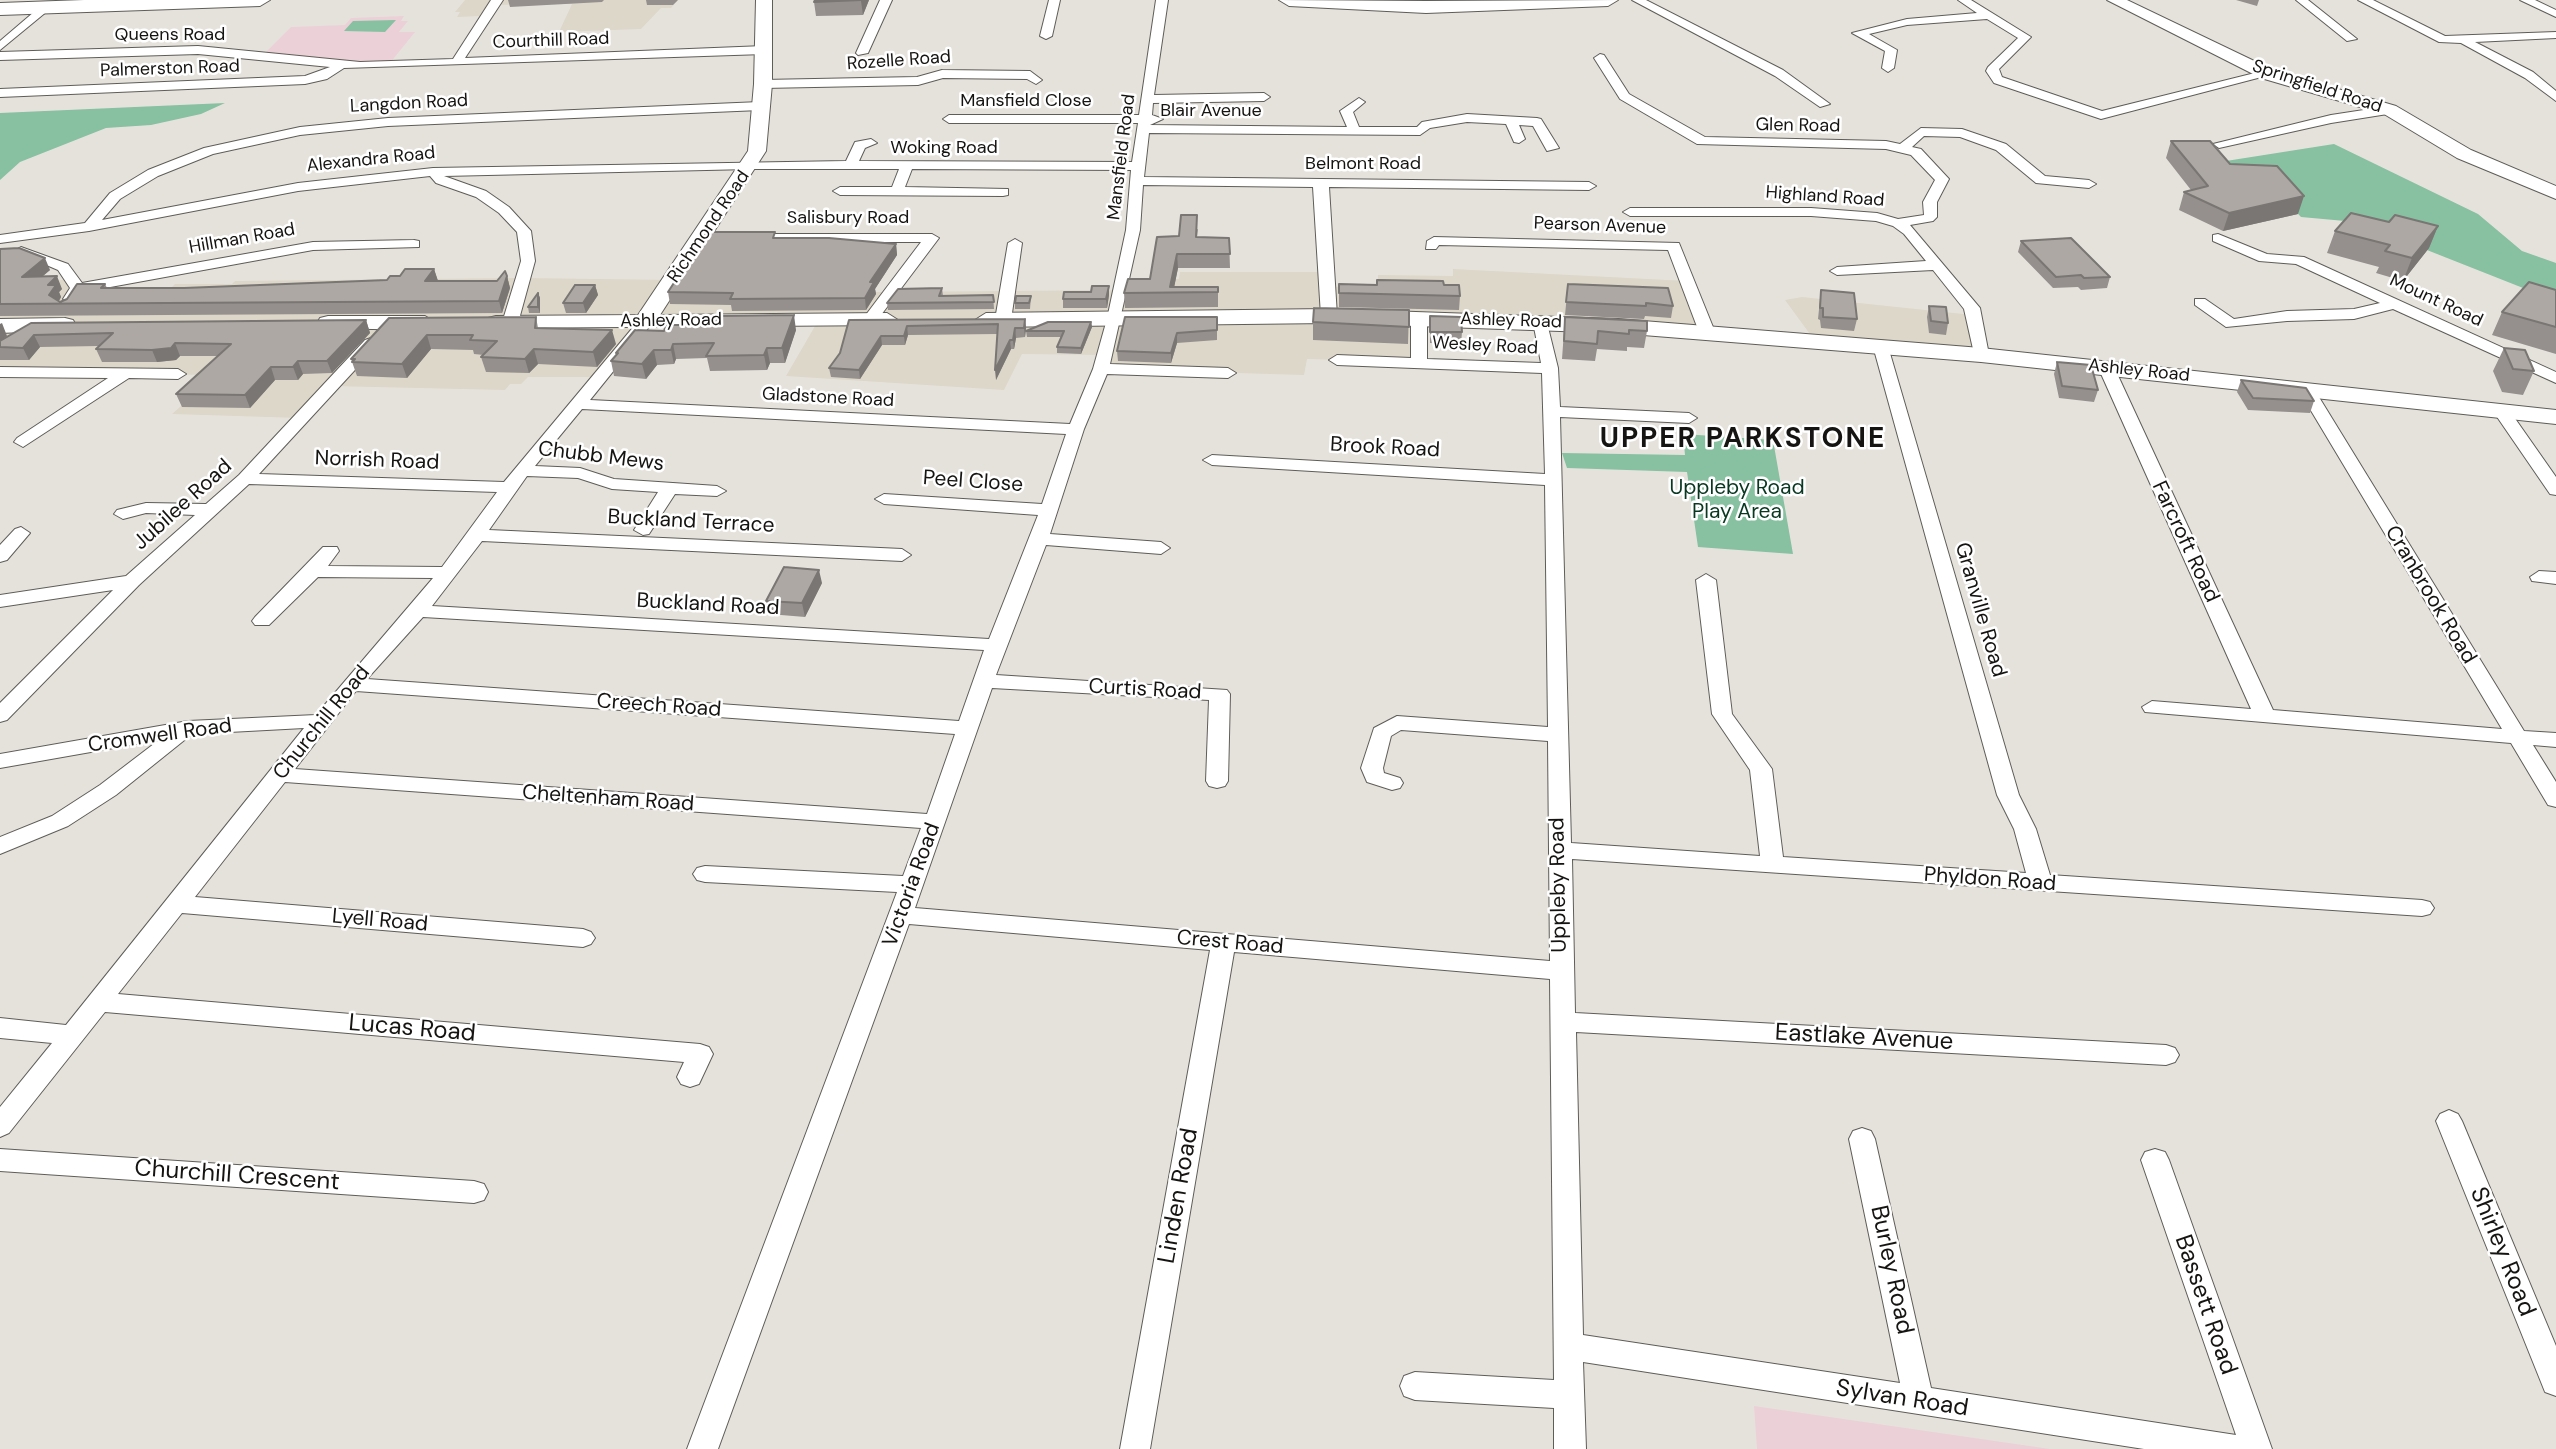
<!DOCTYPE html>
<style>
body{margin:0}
canvas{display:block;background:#e5e2dc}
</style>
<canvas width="2556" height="1449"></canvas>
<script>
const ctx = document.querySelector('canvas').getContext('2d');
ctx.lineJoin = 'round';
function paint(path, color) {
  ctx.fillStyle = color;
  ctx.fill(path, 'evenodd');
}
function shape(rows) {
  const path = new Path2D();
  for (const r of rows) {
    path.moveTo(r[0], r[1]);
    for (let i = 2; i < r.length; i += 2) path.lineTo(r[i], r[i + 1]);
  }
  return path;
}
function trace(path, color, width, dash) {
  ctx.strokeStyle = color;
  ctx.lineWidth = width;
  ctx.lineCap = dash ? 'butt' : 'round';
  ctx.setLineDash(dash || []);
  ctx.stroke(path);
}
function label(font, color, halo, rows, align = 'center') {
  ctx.font = font + ' "DM Sans",sans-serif';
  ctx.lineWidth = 5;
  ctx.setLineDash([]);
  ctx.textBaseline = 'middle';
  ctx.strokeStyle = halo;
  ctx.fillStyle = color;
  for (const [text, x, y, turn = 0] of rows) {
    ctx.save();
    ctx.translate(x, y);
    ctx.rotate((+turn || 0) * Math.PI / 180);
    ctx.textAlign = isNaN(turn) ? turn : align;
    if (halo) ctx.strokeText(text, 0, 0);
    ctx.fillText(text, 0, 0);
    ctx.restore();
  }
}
paint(shape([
 [465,0,678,0,671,8,661,8,641,29,559,32,572,4,488,5,480,16,457,17,460,12,455,12],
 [1453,269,1687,281,1707,332,1420,318,1419,362,1307,359,1304,375,1101,369,1104,355,1022,354,1004,390,786,376,818,321,645,322,600,377,528,377,521,384,510,384,505,390,331,386,300,418,172,414,216,375,0,372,0,306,50,282,73,278,78,288,166,293,175,284,232,284,235,281,523,278,674,280,827,292,890,292,1121,290,1123,279,1179,279,1180,272,1326,272,1327,287,1378,286,1378,275,1453,276],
 [1802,297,1973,315,1981,355,1815,341,1785,300]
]), '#ddd7ca');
paint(shape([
 [404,16,401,21,408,21,399,32,415,32,390,63,339,66,262,56,291,27,345,25,351,18],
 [1754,1406,2050,1449,1757,1449]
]), '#ebd1d7');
paint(shape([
 [396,20,385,32,344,31,353,21],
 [225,103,201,114,151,125,106,128,20,162,0,180,0,113],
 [2334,144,2478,214,2522,251,2556,263,2556,301,2356,222,2301,217,2270,184,2236,182,2226,161],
 [1683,434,1773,440,1793,554,1698,547,1687,472,1567,468,1562,453,1685,455]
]), '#87c1a1');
const street = shape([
 [491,0,503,0,465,58,764,46,770,50,764,54,344,68,327,79,305,84,0,97,0,89,305,76,330,67,198,54,0,60,0,52,198,46,360,62,453,59,491,0],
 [880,0,892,0,868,53,858,55,856,53,880,0],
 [1049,0,1060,0,1052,36,1046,39,1040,36,1049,0],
 [1156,0,1168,0,1154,95,1264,93,1270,97,1264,101,1153,103,1152,115,1163,119,1150,125,1347,127,1340,111,1359,98,1365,102,1353,112,1359,127,1417,127,1422,122,1467,114,1537,118,1541,119,1559,148,1547,151,1533,126,1519,125,1525,139,1519,143,1514,142,1506,124,1467,122,1430,128,1420,135,1149,133,1144,177,1589,182,1596,186,1589,190,1329,187,1337,316,1329,321,1321,316,1313,187,1143,185,1140,230,1110,364,1228,368,1236,373,1228,378,1107,374,1084,429,1050,534,1161,542,1170,548,1161,554,1046,545,996,675,1227,690,1230,694,1228,781,1225,786,1217,788,1209,786,1206,781,1209,700,992,688,915,908,1550,961,1548,741,1401,730,1391,736,1383,768,1384,773,1400,778,1403,783,1400,788,1392,790,1367,782,1361,768,1374,728,1397,716,1548,727,1545,485,1212,465,1203,460,1212,455,1545,474,1542,373,1337,365,1329,360,1337,355,1411,358,1411,318,1419,313,1427,318,1427,359,1541,363,1533,322,1541,317,1546,319,1558,368,1560,407,1689,413,1697,418,1689,423,1560,417,1571,843,1760,856,1750,770,1712,714,1696,580,1706,574,1716,580,1732,714,1772,769,1783,857,2026,873,2014,829,1997,795,1873,346,1875,343,1887,343,2019,795,2036,829,2050,875,2422,900,2430,902,2434,908,2430,914,2422,916,1572,859,1575,1013,2166,1045,2175,1048,2179,1055,2175,1062,2166,1065,1576,1032,1583,1335,1900,1383,1849,1139,1853,1131,1862,1128,1871,1131,1875,1139,1931,1388,2236,1435,2141,1160,2145,1152,2155,1149,2165,1152,2169,1160,2272,1449,2144,1449,1583,1362,1586,1449,1554,1449,1554,1408,1415,1400,1404,1396,1400,1386,1404,1376,1415,1372,1554,1380,1550,979,1234,952,1150,1449,1120,1449,1210,950,909,924,718,1449,687,1449,897,892,705,882,697,880,693,874,697,868,705,866,903,876,921,828,285,782,195,897,583,929,591,932,595,938,591,944,583,947,182,913,118,994,700,1044,709,1047,713,1054,699,1084,690,1087,681,1084,677,1077,684,1062,105,1012,9,1133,0,1137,0,1107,52,1043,0,1038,0,1018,66,1025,304,728,192,734,116,795,68,826,0,854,0,837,52,816,100,785,159,740,0,768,0,754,188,721,316,715,433,578,318,577,269,625,255,625,252,621,255,617,323,547,337,547,339,551,328,566,442,567,497,492,249,484,139,585,7,720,0,722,0,703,113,590,0,607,0,595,126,576,195,515,146,513,123,519,114,514,117,510,146,503,206,504,239,475,365,340,371,338,377,340,377,346,259,474,504,482,640,319,645,317,653,322,590,400,1070,424,1093,369,1107,319,1126,230,1131,170,912,169,905,187,1008,189,1008,195,1003,196,840,195,833,191,840,187,892,187,899,169,750,169,444,176,486,191,509,207,531,231,535,261,518,323,510,328,502,323,521,261,517,232,499,213,476,197,436,183,430,176,298,191,89,231,0,243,0,235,85,223,110,193,148,170,204,148,300,127,388,118,760,102,766,106,760,110,388,126,300,135,213,154,158,176,120,199,102,220,298,183,433,168,846,161,855,142,871,139,877,143,865,148,859,161,1132,162,1138,123,949,123,943,119,949,115,1139,115,1156,0],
 [582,409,1066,434,1042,504,884,494,875,499,884,504,1038,515,989,639,432,606,482,541,902,561,911,555,902,549,489,530,527,476,578,478,612,489,658,492,634,530,643,535,649,534,675,494,717,496,726,491,717,486,614,479,580,468,535,466,582,409],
 [423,617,984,650,959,721,367,679,423,617],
 [356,691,955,734,927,814,295,769,356,691],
 [1632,0,1646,0,1783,70,1830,104,1820,107,1775,76,1632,0],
 [1958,0,1971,0,2031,37,1999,69,2002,77,2102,111,2267,70,2273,74,2101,119,1994,83,1986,71,1988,67,2018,38,1987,19,1907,25,1869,34,1897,50,1894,68,1888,72,1882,68,1885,51,1852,33,1907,19,1977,13,1958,0],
 [2296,0,2308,0,2357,39,2347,41,2296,0],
 [2358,0,2373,0,2445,36,2556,32,2556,38,2475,42,2533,72,2556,91,2556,101,2525,78,2461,43,2439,42,2358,0],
 [2520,0,2535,0,2556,10,2556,17,2520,0],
 [41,6,51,8,0,50,0,41,41,6],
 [1600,54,1604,55,1629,94,1705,137,1886,141,1900,144,1921,128,1962,129,2006,144,2045,176,2089,180,2096,184,2089,188,2036,183,1996,150,1960,137,1924,136,1912,147,1921,149,1949,179,1937,202,1937,217,1933,221,1910,225,1980,308,1989,355,1987,358,1975,358,1964,309,1933,270,1837,275,1830,271,1837,267,1926,261,1904,234,1893,226,1876,221,1811,216,1630,216,1623,212,1630,208,1811,208,1877,213,1898,219,1924,215,1923,202,1935,180,1911,155,1886,149,1697,144,1620,99,1594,58,1600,54],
 [942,70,1030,71,1042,80,1036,84,1027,79,943,78,918,85,763,88,757,84,763,80,917,77,942,70],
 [2390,106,2396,110,2394,113,2331,123,2219,148,2213,144,2331,115,2390,106],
 [932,234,939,238,875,323,870,325,862,320,921,242,750,242,743,238,750,234,932,234],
 [2218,234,2267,254,2304,257,2556,372,2556,383,2393,309,2354,319,2287,321,2226,327,2195,305,2195,299,2205,299,2234,319,2287,311,2354,309,2380,303,2296,264,2259,261,2213,241,2213,235,2218,234],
 [1434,237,1679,243,1715,332,1707,337,1699,332,1668,250,1439,245,1436,249,1426,249,1427,241,1434,237],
 [1015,239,1022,243,1011,320,1003,325,995,320,1008,243,1015,239],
 [414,240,419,241,419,247,313,250,83,292,76,302,71,304,63,299,70,288,58,270,14,251,21,247,68,264,82,283,313,242,414,240],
 [2106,362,2114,367,2273,710,2502,729,2298,389,2306,384,2314,389,2524,731,2556,733,2556,747,2533,745,2556,782,2556,807,2548,805,2511,743,2145,712,2142,707,2152,701,2251,709,2098,367,2106,362],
 [0,367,178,369,186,374,178,379,129,378,23,447,14,442,17,438,108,378,0,377,0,367],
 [2501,406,2507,407,2556,477,2556,495,2550,494,2493,411,2501,406],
 [21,527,30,533,7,560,0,562,0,545,15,529,21,527],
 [2539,571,2556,572,2556,584,2532,581,2530,577,2539,571],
 [2449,1110,2458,1114,2462,1121,2556,1346,2556,1396,2545,1392,2541,1382,2436,1121,2440,1114,2449,1110],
 [0,1149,474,1181,484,1184,488,1192,484,1200,474,1203,0,1171,0,1149]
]);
const secondary = shape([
 [756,0,772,0,772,84,766,151,660,315,887,313,898,320,895,325,488,328,485,323,488,318,496,316,638,315,748,151,754,84,756,0],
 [2107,0,2127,0,2273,70,2396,106,2471,150,2556,186,2556,199,2457,158,2384,114,2261,78,2107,0],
 [1329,309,1618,319,1981,348,2556,410,2556,424,1981,362,1618,333,1329,323,986,327,975,320,986,313,1329,309],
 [328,316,425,316,436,323,425,330,320,328,317,323,320,318,328,316],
 [65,318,73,320,76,325,73,330,0,333,0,319,65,318]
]);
const highway = shape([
 [84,0,270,0,260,6,0,15,0,3,84,0],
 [1279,0,1426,1,1618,0,1608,6,1426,13,1289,6,1279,0]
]);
trace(street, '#5f5d58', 2);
trace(secondary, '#5f5d58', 2);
trace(highway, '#5f5d58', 2);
paint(street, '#fff');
paint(secondary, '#fff');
paint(highway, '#fff');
paint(shape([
 [508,0,604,0,602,2,510,7],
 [646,0,678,0,673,5,647,5],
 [869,0,863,15,816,16,814,2],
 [2236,0,2259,0,2257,6],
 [2171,141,2230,164,2298,214,2223,231,2179,210,2184,192,2191,190,2166,158],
 [2389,222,2438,226,2429,248,2403,281,2376,273,2379,267,2327,253,2335,231],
 [1198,229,1197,237,1229,238,1230,268,1178,268,1174,287,1218,287,1218,307,1125,308,1124,293,1150,279,1179,236],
 [776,238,896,244,897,255,875,289,876,294,866,310,732,311,731,305,670,304,668,292],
 [2021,241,2110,277,2107,288,2081,290,2078,287,2053,288,2018,252],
 [0,249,50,270,42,277,62,289,59,292,61,297,59,301,60,302,105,284,107,288,184,288,387,280,400,276,434,269,438,281,497,281,507,276,510,288,502,313,0,316],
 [1339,284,1444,285,1460,296,1459,310,1339,307],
 [1568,284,1673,306,1671,318,1645,316,1644,319,1565,315],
 [595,285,598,295,586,313,566,313,563,303],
 [1109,286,1109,295,1107,308,1063,308,1063,299,1091,292],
 [942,288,943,296,993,295,994,309,888,310,887,303],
 [1821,290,1857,319,1854,331,1821,328,1820,320,1818,319],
 [2556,290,2556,354,2492,335,2502,312],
 [538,293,540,298,540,313,529,313,528,307],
 [1031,296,1030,309,1015,309,1015,303],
 [1929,306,1948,323,1946,335,1929,333,1927,317],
 [1409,310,1408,344,1313,340,1313,322],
 [1430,316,1462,332,1461,344,1430,343],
 [536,317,538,328,616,344,597,367,538,364,529,373,486,372,481,357,484,355,474,354,473,350,431,349,407,378,357,376,351,359,389,318],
 [1217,317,1217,340,1177,343,1171,363,1118,361,1117,351],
 [1565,317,1647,331,1644,348,1627,347,1627,351,1597,349,1595,361,1562,359],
 [1025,319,1026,328,1025,337,1016,338,1014,349,1011,349,996,380,997,334,908,335,905,345,882,345,860,379,831,377,829,368,840,353,849,320],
 [366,320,370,333,332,373,303,374,298,380,275,380,250,408,182,407,176,394,218,356,180,356,176,360,157,362,102,362,96,349,99,346,40,347,29,360,0,360,0,341,31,323],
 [1091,322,1092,327,1081,354,1057,353,1057,347,1061,337,1027,337,1026,331],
 [796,330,785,363,770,363,767,370,710,371,707,358,676,359,674,364,657,365,646,379,614,376,611,361,617,355,616,353,664,331],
 [2504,348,2534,371,2523,395,2502,392,2493,371],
 [2057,362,2098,390,2094,402,2059,398,2054,374],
 [2241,380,2314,401,2310,413,2248,410,2237,392],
 [822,583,805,617,769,614,766,601]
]), '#95908d');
paint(shape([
 [861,0,869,0,863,15,861,1],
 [2304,196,2298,214,2223,231,2229,213],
 [2438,226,2429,248,2403,281,2412,258],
 [896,244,897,255,875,289,876,294,866,310,865,298,870,282],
 [1177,254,1178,268,1173,293,1170,287],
 [45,258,50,270,27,289,22,277],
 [434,269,438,281,425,281],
 [57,276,62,289,59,292,61,297,57,304,49,295,48,285],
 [507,276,510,288,502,313,499,301],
 [595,285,598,295,586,313,583,303],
 [1109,286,1109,295,1107,308,1106,299],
 [538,293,540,298,540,313,538,307],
 [794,315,796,330,785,363,782,348],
 [1025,319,1026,328,1025,337,1024,328],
 [366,320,370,333,332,373,327,361],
 [1091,322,1092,327,1081,354,1081,348],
 [2,323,7,336,0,341,0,324],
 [907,326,908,335,905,345,904,336],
 [1015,328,1016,338,1014,349,1013,340],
 [612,330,616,344,597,367,593,352],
 [1177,333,1177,343,1171,363,1171,353],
 [34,335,40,347,29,360,23,348],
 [427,335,431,349,407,378,402,364],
 [881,336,882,345,860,379,859,370],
 [1010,340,1011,349,996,380,995,370],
 [175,343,180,356,176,360,157,362,152,350],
 [673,344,676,359,674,364,671,350],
 [767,348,770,363,767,370,764,355],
 [534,349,538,364,529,373,525,359],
 [654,350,657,365,646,379,642,364],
 [298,361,303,374,298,380,293,367],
 [271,367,275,380,250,408,245,395],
 [819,570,822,583,805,617,802,603]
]), '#797673');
const building = shape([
 [815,0,861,0,814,2,815,0],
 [2171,141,2210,141,2230,164,2277,166,2304,196,2229,213,2184,192,2208,186,2171,141],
 [2351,213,2389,222,2395,215,2438,226,2412,258,2385,251,2390,245,2335,231,2351,213],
 [1181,215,1197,215,1196,237,1229,238,1230,254,1177,254,1170,287,1218,287,1218,292,1124,293,1128,279,1150,279,1157,237,1179,236,1181,215],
 [707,232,775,232,773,238,829,238,896,244,870,282,874,282,865,298,730,299,733,293,668,292,707,232],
 [2071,238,2110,277,2084,278,2081,275,2056,277,2021,241,2071,238],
 [19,248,45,258,22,277,57,276,48,285,56,285,49,295,60,302,67,299,77,284,105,284,101,288,184,288,387,280,390,276,400,276,405,269,434,269,425,281,497,281,505,271,507,276,499,301,0,304,0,249,19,248],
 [1377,280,1443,281,1444,285,1459,285,1460,296,1339,293,1339,284,1377,285,1377,280],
 [2529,282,2556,290,2556,327,2502,312,2529,282],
 [1568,284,1668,288,1673,306,1646,303,1646,306,1566,302,1568,284],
 [575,285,595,285,583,303,563,303,575,285],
 [1092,286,1109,286,1106,299,1063,299,1064,292,1091,292,1092,286],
 [942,288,939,296,993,295,994,302,887,303,898,289,942,288],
 [1821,290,1854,293,1857,319,1823,317,1823,308,1820,308,1821,290],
 [538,293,538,307,528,307,538,293],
 [1016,296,1031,296,1029,303,1015,303,1016,296],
 [1929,306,1946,307,1948,323,1931,321,1929,306],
 [1314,308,1409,310,1409,327,1313,322,1314,308],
 [794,315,782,348,767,348,764,355,706,356,714,343,673,344,671,350,654,350,642,364,611,361,618,353,616,353,635,330,664,331,666,325,705,325,715,323,719,316,794,315],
 [1430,316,1461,317,1462,332,1430,332,1430,316],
 [536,317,535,328,612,330,593,352,534,349,525,359,481,357,497,341,470,340,473,335,427,335,402,364,352,362,355,359,351,359,389,318,536,317],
 [1125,317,1217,317,1217,330,1177,333,1171,353,1117,351,1125,317],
 [1565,317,1647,321,1647,331,1629,330,1629,334,1598,331,1597,344,1564,341,1565,317],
 [1025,319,1024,328,1015,328,1013,340,1010,340,995,370,998,324,907,326,904,336,881,336,859,370,829,368,840,353,849,320,1025,319],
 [366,320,327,361,298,361,293,367,271,367,245,395,176,394,231,344,175,343,171,348,152,350,96,349,113,333,34,335,23,348,0,347,0,341,31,323,366,320],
 [1048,322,1091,322,1081,348,1057,347,1064,331,1026,331,1048,322],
 [2504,348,2525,350,2534,371,2513,369,2504,348],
 [2057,362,2091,365,2098,390,2062,386,2057,362],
 [2241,380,2306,388,2314,401,2253,398,2241,380],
 [784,567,819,570,802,603,766,601,784,567]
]);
paint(building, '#ada8a4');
trace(building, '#797673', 2);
label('18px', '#151412', '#fff', [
 ["Queens Road",170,35],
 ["Courthill Road",551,41,-2],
 ["Rozelle Road",899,61,-4],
 ["Palmerston Road",170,69,-2],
 ["Springfield Road",2317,87,18],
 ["Mansfield Close",1026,101],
 ["Langdon Road",409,104,-3],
 ["Blair Avenue",1211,111],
 ["Glen Road",1798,126,1],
 ["Woking Road",944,148],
 ["Mansfield Road",1122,157,-83],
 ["Alexandra Road",371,160,-6],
 ["Belmont Road",1363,164],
 ["Highland Road",1825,197,4],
 ["Salisbury Road",848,218],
 ["Pearson Avenue",1600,226,2],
 ["Richmond Road",709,227,-56],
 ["Hillman Road",242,239,-10],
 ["Mount Road",2436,301,25],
 ["Ashley Road",671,321,-1],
 ["Ashley Road",1511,321,2],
 ["Wesley Road",1485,346,3],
 ["Ashley Road",2139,371,6],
 ["Gladstone Road",828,398,3]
]);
label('21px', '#151412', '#fff', [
 ["Brook Road",1385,448,3],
 ["Chubb Mews",601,457,7],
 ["Norrish Road",377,461,2],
 ["Peel Close",973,482,4],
 ["Jubilee Road",183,505,-42],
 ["Buckland Terrace",691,522,3],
 ["Farcroft Road",2185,542,65],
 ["Cranbrook Road",2430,595,59],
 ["Buckland Road",708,605,3],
 ["Granville Road",1980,610,74],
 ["Curtis Road",1145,690,3],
 ["Creech Road",659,706,4],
 ["Churchill Road",322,723,-51],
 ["Cromwell Road",160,736,-8],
 ["Cheltenham Road",608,799,4],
 ["Phyldon Road",1990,880,4],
 ["Victoria Road",912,885,-70],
 ["Uppleby Road",1559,885,-91],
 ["Lyell Road",380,921,5],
 ["Crest Road",1230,943,5]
]);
label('21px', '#083722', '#fff', [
 ["Uppleby Road",1737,488],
 ["Play Area",1737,512]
]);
label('24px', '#151412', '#fff', [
 ["Lucas Road",412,1029,5],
 ["Eastlake Avenue",1864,1038,3],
 ["Churchill Crescent",237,1176,4],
 ["Linden Road",1179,1196,-80],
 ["Shirley Road",2502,1252,68],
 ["Burley Road",1891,1270,78],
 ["Bassett Road",2205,1305,71],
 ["Sylvan Road",1902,1399,9]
]);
ctx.letterSpacing = '2px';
label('bold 28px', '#151412', '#fff', [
 ["UPPER PARKSTONE",1743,440]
]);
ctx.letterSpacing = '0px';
</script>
